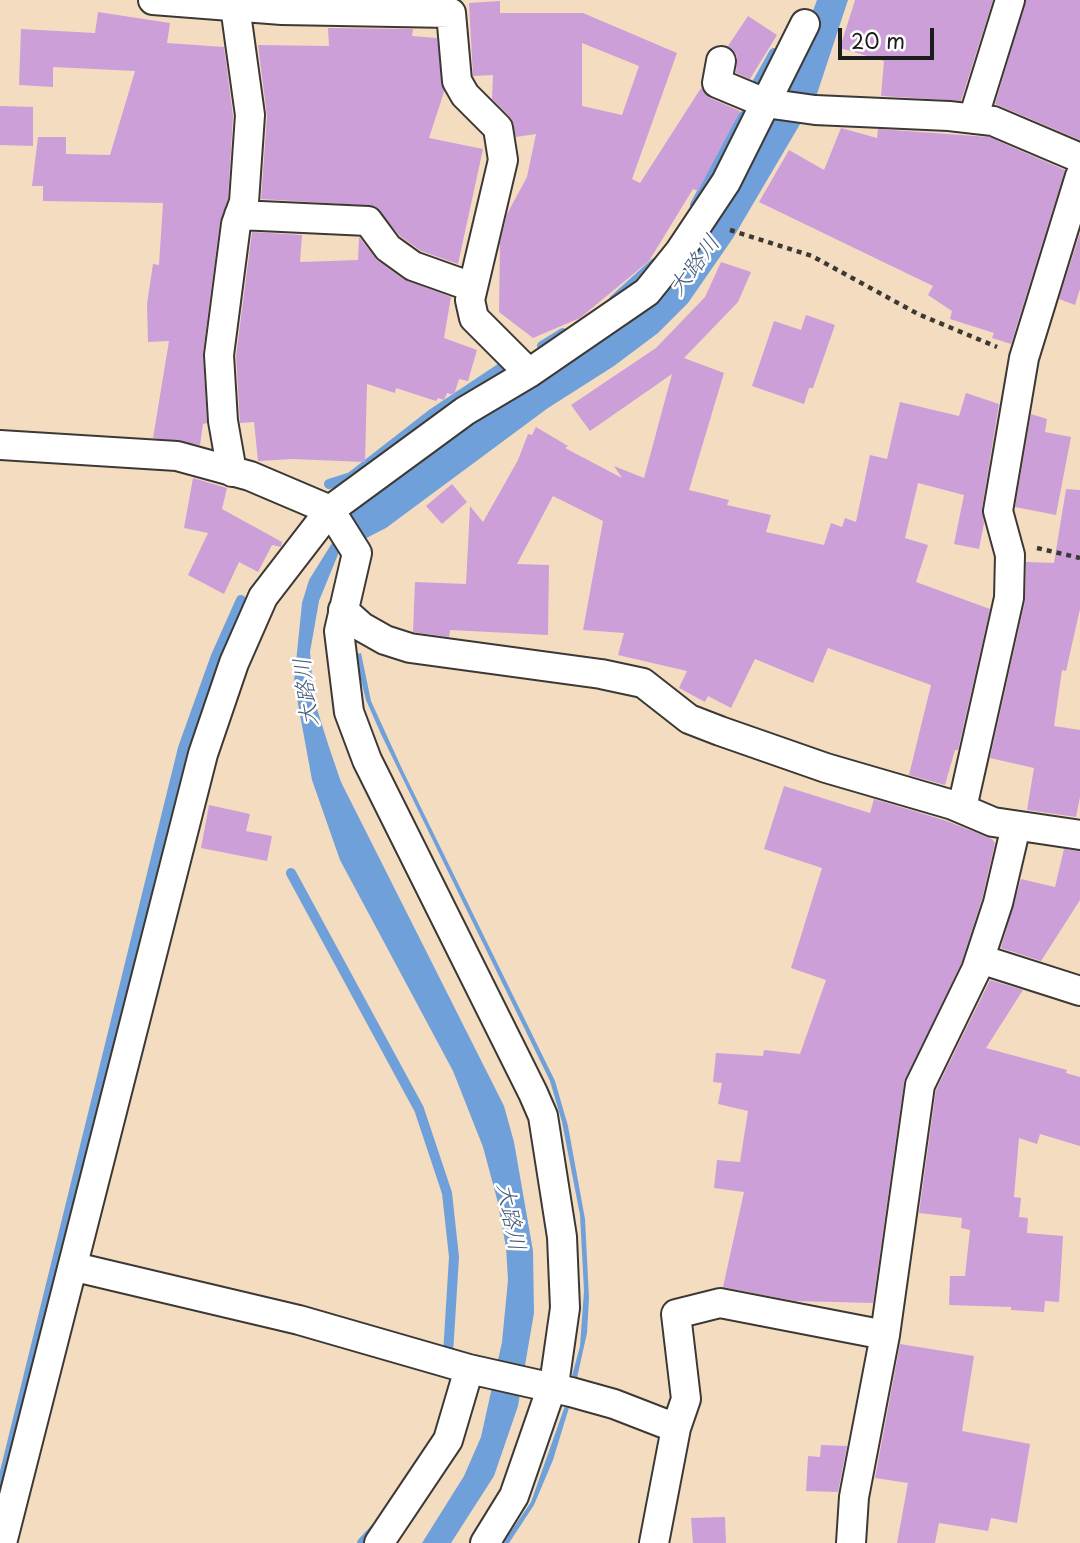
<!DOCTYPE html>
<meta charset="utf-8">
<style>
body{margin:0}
#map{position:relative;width:1080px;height:1543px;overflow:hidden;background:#f4dcc0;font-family:"Playpen Sans",sans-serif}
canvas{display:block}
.scale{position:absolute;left:838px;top:28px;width:96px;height:32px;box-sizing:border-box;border:4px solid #1c1c1c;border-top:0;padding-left:9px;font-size:21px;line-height:24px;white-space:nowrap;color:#1c1c1c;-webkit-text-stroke:5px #fff;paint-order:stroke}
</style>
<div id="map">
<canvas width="1080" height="1543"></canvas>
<div class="scale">20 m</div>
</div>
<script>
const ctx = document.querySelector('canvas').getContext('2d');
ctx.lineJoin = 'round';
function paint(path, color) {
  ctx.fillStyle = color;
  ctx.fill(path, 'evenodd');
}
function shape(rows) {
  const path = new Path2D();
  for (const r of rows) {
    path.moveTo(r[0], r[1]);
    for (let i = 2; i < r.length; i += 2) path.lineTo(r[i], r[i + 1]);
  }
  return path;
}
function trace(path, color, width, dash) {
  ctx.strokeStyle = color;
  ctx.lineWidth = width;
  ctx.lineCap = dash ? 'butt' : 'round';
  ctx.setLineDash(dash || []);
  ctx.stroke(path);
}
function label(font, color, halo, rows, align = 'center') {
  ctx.font = font + ' "Playpen Sans","Klee One",sans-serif';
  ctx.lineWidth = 5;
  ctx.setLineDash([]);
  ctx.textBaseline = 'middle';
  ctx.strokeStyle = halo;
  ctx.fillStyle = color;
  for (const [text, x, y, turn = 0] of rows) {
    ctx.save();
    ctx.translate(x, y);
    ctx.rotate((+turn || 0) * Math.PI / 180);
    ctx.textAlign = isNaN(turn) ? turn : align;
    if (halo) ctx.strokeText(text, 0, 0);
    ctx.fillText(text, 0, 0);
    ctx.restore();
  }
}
paint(shape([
 [817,0,848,0,816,97,733,238,688,303,658,333,614,366,548,408,386,528,339,552,319,601,310,652,312,676,316,706,329,747,341,782,504,1106,514,1142,533,1251,534,1313,518,1406,494,1476,451,1543,422,1543,464,1476,481,1437,502,1342,508,1280,506,1247,497,1199,483,1147,453,1071,340,860,312,780,294,682,302,603,309,580,350,514,448,439,645,310,679,276,719,219,772,121],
 [361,653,371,701,403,771,555,1081,568,1126,585,1219,589,1298,587,1333,577,1378,572,1376,580,1346,584,1291,580,1215,562,1122,550,1081,381,734,366,700,359,672,356,654],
 [567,1400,571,1401,553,1460,534,1505,509,1543,503,1543,531,1502]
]), '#70a0da');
trace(shape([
 [755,87,774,53],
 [695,205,743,116],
 [614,300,655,263],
 [542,346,563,333],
 [329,484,351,477,432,414,501,368],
 [291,873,419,1109,447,1193,454,1257,448,1354],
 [0,1492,183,748,216,656,241,600],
 [362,1543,375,1529]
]), '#70a0da', 10);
paint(shape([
 [855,0,993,0,961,101,881,96,884,61,840,48],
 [1026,0,1080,0,1080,140,995,104],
 [500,1,500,13,583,13,677,53,632,179,640,183,701,88,710,98,740,111,698,191,693,189,649,261,580,318,533,338,499,312,500,243,507,214,527,177,536,134,516,137,510,117,492,99,493,75,473,76,469,3],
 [582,43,639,66,622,115,582,106],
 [98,12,170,23,167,43,224,47,233,116,228,199,220,222,203,353,207,423,203,424,200,445,153,438,169,341,148,342,147,304,153,264,159,265,163,203,43,201,43,186,32,186,38,137,66,137,66,154,110,155,135,71,53,67,53,87,19,85,21,29,95,33],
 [748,16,777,35,750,79,736,73,737,56,728,46],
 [328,28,413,29,412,36,437,38,444,92,429,138,483,149,458,264,421,251,400,236,375,206,261,199,267,116,258,45,329,46],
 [0,106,33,107,33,146,0,145],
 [841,128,877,138,878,129,989,137,1065,170,1011,344,992,338,994,333,950,319,952,311,928,295,933,286,759,202,789,150,824,170],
 [252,232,302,235,300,262,358,260,359,237,378,261,403,279,451,297,444,338,477,350,468,381,459,379,454,395,447,393,444,400,438,398,436,401,396,388,395,393,367,384,365,462,292,459,258,461,254,422,240,423,236,356],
 [1080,233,1080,289,1075,305,1059,299],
 [721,262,751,272,738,302,684,358,724,373,689,490,729,500,727,505,771,515,766,532,824,545,831,523,842,527,845,518,856,522,870,455,887,459,900,402,959,416,966,393,999,404,982,508,984,523,979,549,954,544,964,495,918,483,905,538,928,545,916,582,990,609,958,750,955,750,945,785,909,775,931,685,828,648,813,683,755,659,731,708,708,696,705,702,679,688,687,671,618,655,624,633,583,630,603,521,553,496,517,564,549,565,548,635,450,630,449,637,413,632,415,582,466,584,470,506,483,522,518,460,528,434,532,435,536,427,568,446,565,448,622,478,614,466,644,478,672,374,590,431,571,405,656,348,705,297],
 [806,315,835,325,813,388,809,388,804,404,752,386,774,321,801,330],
 [1031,414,1047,419,1045,432,1071,437,1056,515,1015,507],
 [193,478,227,488,222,509,282,542,281,547,272,545,258,572,239,562,224,594,188,575,208,533,184,528],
 [452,484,467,502,442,524,426,506],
 [1066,489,1080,490,1080,609,1066,671,1062,670,1054,726,1080,730,1080,797,1076,817,1027,810,1034,768,990,758,1025,601,1026,562,1054,563],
 [784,786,870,813,874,799,947,821,992,839,995,843,982,899,961,964,904,1082,873,1303,795,1301,723,1287,744,1192,714,1188,717,1160,740,1162,748,1111,718,1104,722,1083,713,1082,716,1053,763,1056,764,1050,800,1054,826,980,791,968,822,868,764,849],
 [209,805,250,814,246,831,272,836,267,861,201,848],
 [1064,849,1080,851,1080,900,1041,961,1001,948,1021,879,1055,887],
 [990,980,1023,990,986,1048,1067,1070,1066,1073,1080,1077,1080,1146,1040,1134,1037,1144,1019,1138,1014,1197,1021,1198,1019,1217,1028,1218,1027,1233,1063,1236,1059,1302,1045,1301,1044,1312,1011,1310,1011,1307,949,1305,950,1276,965,1276,970,1230,961,1228,962,1218,919,1213,936,1090],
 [900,1344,974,1356,962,1431,1030,1444,1017,1523,991,1518,988,1531,939,1523,935,1543,897,1543,908,1483,875,1478],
 [821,1445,847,1446,838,1492,806,1491,808,1456,820,1457],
 [725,1517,726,1543,693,1543,691,1518]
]), '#cd9fd9');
const street = shape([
 [153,0,282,10,451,13,457,81,465,95,498,128,503,160,470,300,474,318,529,373],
 [721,61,717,83,765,103,815,110,949,116,993,121,1080,158],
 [973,119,1010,0],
 [239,215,368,221,388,248,413,266,472,287],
 [0,445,177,456,250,476,330,510,357,553,339,631,349,712,367,760,533,1093,543,1116,562,1237,565,1308,555,1378,514,1496,485,1543],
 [232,472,223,421,219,355,236,224,244,202,250,115,235,6],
 [343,610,362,627,385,640,410,648,601,674,643,683,689,719,720,731,826,768,953,805,993,822,1080,835],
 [962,808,1009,598,1010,555,998,511,1024,358,1080,176],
 [980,959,1080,991],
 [75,1267,299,1320,469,1369,571,1392,614,1404,676,1428],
 [2,1543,203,754,234,663,263,597,330,510,465,411,529,373,647,292,680,251,726,182,805,24],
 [379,1543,448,1440,469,1369],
 [654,1543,676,1428,686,1399,676,1314,720,1303,885,1335],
 [851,1543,854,1497,885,1335,920,1085,976,970,998,903,1016,826]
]);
trace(street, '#3c3935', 32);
trace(shape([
 [730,230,812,256,918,314,997,347],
 [1037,548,1080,558]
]), '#3c3935', 4.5, [5, 5]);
trace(street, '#fff', 28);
label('italic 23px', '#465e7b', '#fff', [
 ["大路川",695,266,-53],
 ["大路川",307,692,-97],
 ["大路川",510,1217,79]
]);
</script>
